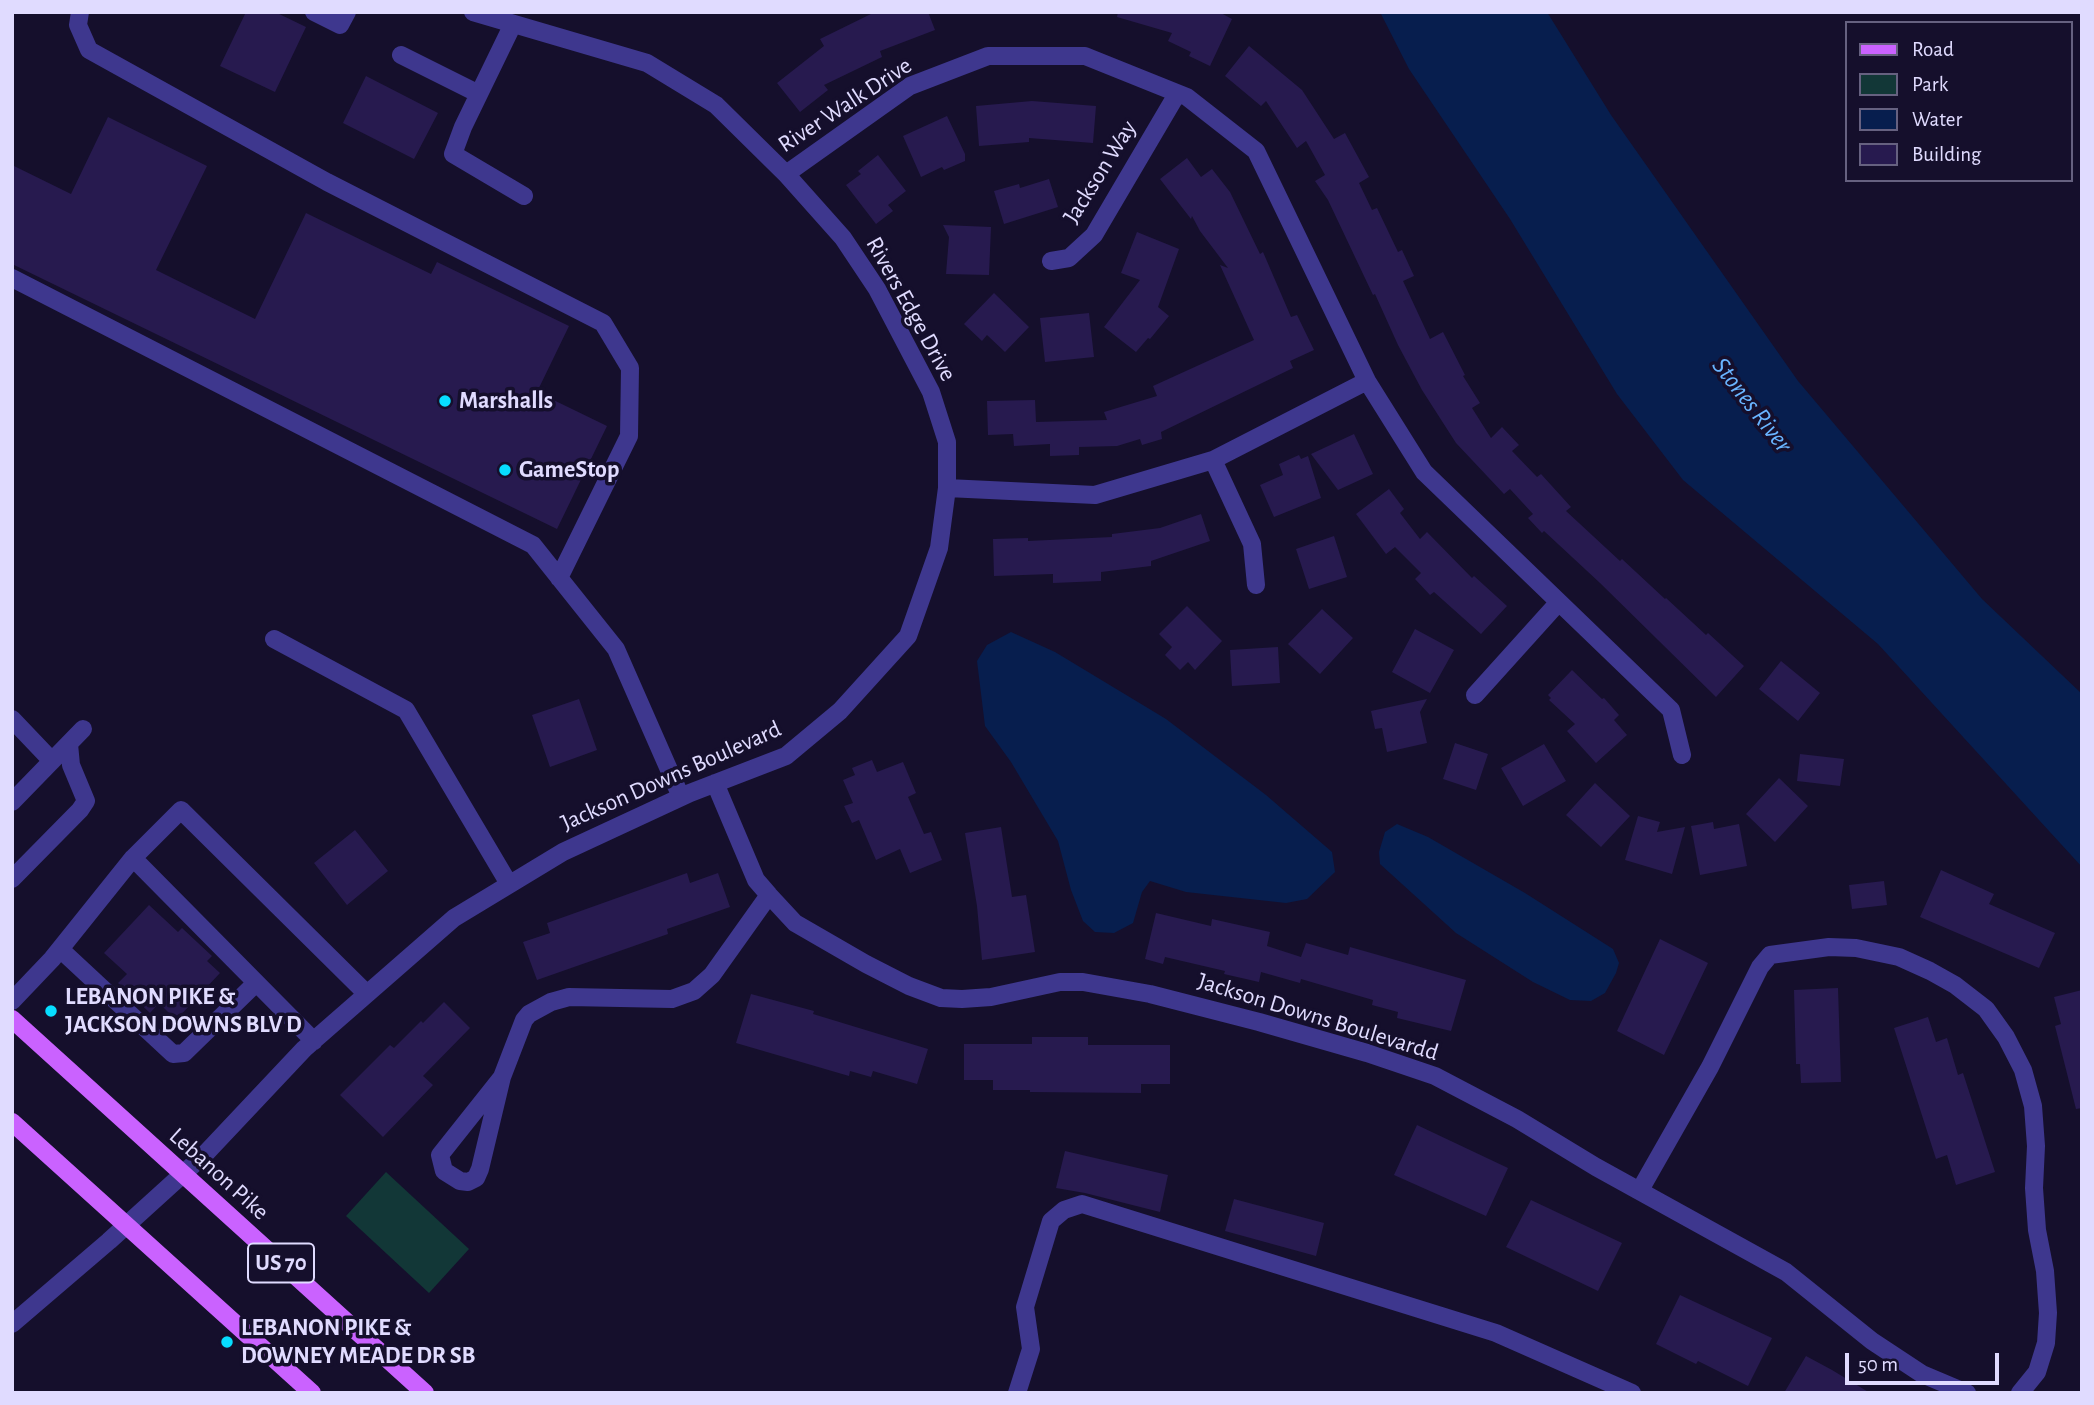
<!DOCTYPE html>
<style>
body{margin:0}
#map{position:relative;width:2094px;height:1405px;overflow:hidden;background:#150f2c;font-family:"Alegreya Sans",sans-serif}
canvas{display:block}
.frame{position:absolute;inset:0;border:14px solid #e0dbff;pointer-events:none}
.legend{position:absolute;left:1845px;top:21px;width:228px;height:161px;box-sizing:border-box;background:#150f2c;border:2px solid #666180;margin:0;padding:9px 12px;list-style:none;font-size:21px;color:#e0dbff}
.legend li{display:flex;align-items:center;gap:14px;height:35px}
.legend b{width:35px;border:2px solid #666180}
.scale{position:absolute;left:1845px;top:1353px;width:154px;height:32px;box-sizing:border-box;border:4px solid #e0dbff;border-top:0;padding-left:9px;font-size:21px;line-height:24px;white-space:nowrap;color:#e0dbff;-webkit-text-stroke:5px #150f2c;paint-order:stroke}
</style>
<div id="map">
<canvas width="2094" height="1405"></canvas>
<div class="frame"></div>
<ul class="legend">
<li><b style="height:9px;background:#ca62ff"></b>Road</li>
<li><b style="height:19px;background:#123737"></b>Park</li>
<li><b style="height:19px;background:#071e4e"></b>Water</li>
<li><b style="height:19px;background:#271a4f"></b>Building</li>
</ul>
<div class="scale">50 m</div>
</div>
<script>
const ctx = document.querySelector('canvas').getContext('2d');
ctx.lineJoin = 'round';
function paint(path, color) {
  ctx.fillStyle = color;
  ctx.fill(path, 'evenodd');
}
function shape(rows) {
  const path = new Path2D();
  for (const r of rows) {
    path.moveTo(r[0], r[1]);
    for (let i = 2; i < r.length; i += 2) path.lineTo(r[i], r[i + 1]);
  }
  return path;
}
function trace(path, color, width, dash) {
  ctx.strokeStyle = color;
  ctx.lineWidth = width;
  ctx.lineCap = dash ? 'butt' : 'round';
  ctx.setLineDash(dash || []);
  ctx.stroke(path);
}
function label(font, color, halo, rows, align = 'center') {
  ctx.font = font + ' "Alegreya Sans",sans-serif';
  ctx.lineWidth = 7;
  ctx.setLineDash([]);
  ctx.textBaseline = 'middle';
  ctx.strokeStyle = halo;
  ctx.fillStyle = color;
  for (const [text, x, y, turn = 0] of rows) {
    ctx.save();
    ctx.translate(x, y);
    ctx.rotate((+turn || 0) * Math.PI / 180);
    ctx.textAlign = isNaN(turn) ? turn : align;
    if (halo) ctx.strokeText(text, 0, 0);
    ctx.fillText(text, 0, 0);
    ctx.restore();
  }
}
paint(shape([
 [386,1172,469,1249,429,1293,346,1216]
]), '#123737');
paint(shape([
 [1380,12,1547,12,1611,115,1798,381,1982,599,2082,694,2082,867,1878,644,1683,480,1617,394,1510,219,1409,69],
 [1011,632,1055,652,1166,719,1266,795,1332,852,1335,872,1307,899,1286,903,1186,892,1150,881,1142,892,1133,923,1114,933,1095,932,1083,921,1071,890,1058,841,1011,762,985,726,977,661,987,645],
 [1397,824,1428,837,1525,893,1613,949,1619,963,1616,973,1605,993,1591,1001,1570,1000,1533,982,1456,933,1380,864,1379,852,1385,832]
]), '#071e4e');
paint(shape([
 [246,12,275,12,306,27,275,92,220,66],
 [875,12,928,12,935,30,880,51,882,57,824,85,828,90,800,112,777,83,824,46,820,39],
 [1118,12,1219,12,1232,19,1210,66,1189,56,1191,52,1168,41,1172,33,1117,17],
 [1249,46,1302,90,1334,139,1345,133,1369,177,1359,183,1372,210,1377,208,1398,252,1402,250,1414,276,1403,281,1430,339,1443,332,1465,375,1463,376,1480,403,1472,408,1491,438,1502,427,1519,445,1512,451,1537,477,1541,474,1571,507,1566,511,1620,561,1622,559,1665,599,1666,598,1706,635,1708,633,1744,666,1716,697,1600,583,1544,531,1542,533,1528,518,1533,514,1510,489,1504,494,1456,443,1422,390,1398,345,1375,294,1373,295,1328,200,1315,181,1325,175,1306,141,1297,148,1266,101,1261,106,1225,76],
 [366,76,438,113,414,159,343,123],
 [1032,101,1096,106,1093,143,1029,138,1029,142,979,146,976,106],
 [947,116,965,154,965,161,944,170,942,167,921,177,903,136],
 [108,117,207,166,156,270,255,319,306,213,431,274,437,262,569,326,537,392,607,426,557,529,12,264,12,165,71,194],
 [878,155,906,191,888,205,893,211,876,224,846,185,861,174,858,171],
 [1187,158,1201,177,1212,169,1230,192,1260,254,1263,252,1291,317,1297,315,1314,350,1290,361,1293,368,1161,432,1162,439,1142,445,1140,439,1117,446,1079,447,1079,455,1050,456,1050,444,1014,446,1013,434,988,435,987,401,1035,400,1036,422,1107,420,1104,412,1157,396,1153,386,1254,340,1220,265,1228,268,1200,231,1192,216,1191,219,1160,179],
 [1049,179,1058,207,1004,224,994,191,1019,184,1020,188],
 [943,225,991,227,989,275,946,274,949,237],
 [1137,232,1179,249,1158,307,1169,316,1150,339,1148,338,1136,352,1104,327,1140,280,1121,273],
 [994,293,1029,327,1005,352,987,335,982,341,964,324],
 [1089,313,1094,357,1045,362,1040,318],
 [1354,434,1373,474,1338,490,1311,454],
 [1299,455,1301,459,1308,456,1321,498,1274,517,1260,485,1283,475,1279,464],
 [1389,489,1404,509,1400,513,1420,539,1427,532,1472,578,1474,576,1507,606,1481,634,1434,592,1430,595,1415,579,1421,573,1395,547,1386,554,1356,514],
 [1201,514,1210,541,1151,561,1151,566,1101,572,1101,581,1053,583,1053,574,994,576,993,539,1028,538,1028,541,1112,537,1112,534,1160,528],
 [1334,536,1347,577,1309,589,1296,549],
 [1187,606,1222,641,1195,670,1188,662,1180,670,1165,655,1172,647,1159,634],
 [1322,609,1353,638,1320,674,1288,644],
 [1415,629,1454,650,1430,693,1392,672],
 [1278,647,1280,683,1232,686,1230,650],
 [1781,661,1820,693,1798,721,1759,689],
 [1572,670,1602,699,1604,698,1619,715,1614,720,1627,735,1596,763,1567,731,1575,724,1549,700,1551,698,1548,695],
 [579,699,597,750,550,767,532,715],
 [1427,699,1420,712,1427,743,1387,752,1382,728,1375,729,1371,711],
 [1455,743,1488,754,1476,790,1443,779],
 [1544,744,1566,781,1523,806,1501,768],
 [1800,754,1844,759,1840,786,1797,781],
 [872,760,877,772,903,762,916,793,908,797,924,834,931,832,942,860,910,873,900,849,876,860,859,820,852,823,844,806,853,803,843,780,855,775,852,768],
 [1779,778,1808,806,1775,842,1746,814],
 [1595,783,1630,816,1601,847,1566,815],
 [1638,816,1660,822,1657,832,1685,827,1672,874,1625,860],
 [1713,822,1714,829,1739,824,1747,866,1700,875,1691,826],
 [1001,827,1012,897,1026,895,1035,952,982,960,977,906,965,833],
 [355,830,388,871,347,905,314,863],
 [1941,870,1994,894,1989,904,2055,933,2039,968,1920,917],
 [687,873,690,883,718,873,730,907,667,929,668,934,537,980,523,942,550,933,547,923],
 [1884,881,1887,905,1852,909,1849,885],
 [149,905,178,932,182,928,212,956,207,961,220,973,176,1020,159,1003,150,1013,118,983,127,974,104,953],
 [1156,913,1211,926,1212,919,1270,932,1267,946,1301,957,1306,943,1348,955,1350,947,1466,980,1451,1031,1397,1018,1398,1012,1372,1005,1373,1000,1301,979,1300,983,1261,972,1259,982,1224,974,1225,971,1165,957,1163,964,1145,959],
 [1660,939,1708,963,1664,1055,1617,1031],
 [1838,988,1841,1082,1801,1083,1800,1064,1796,1064,1794,990],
 [2082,990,2082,1108,2076,1109,2055,1026,2061,1024,2054,997],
 [751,994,814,1011,813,1014,928,1049,917,1084,873,1071,871,1077,850,1071,849,1076,736,1043],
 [444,1002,470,1028,423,1076,433,1085,383,1137,340,1095,390,1045,394,1048,421,1021,423,1023],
 [1928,1017,1936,1042,1947,1038,1958,1075,1963,1073,1995,1172,1956,1185,1947,1155,1936,1159,1894,1028],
 [1032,1037,1088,1037,1088,1045,1170,1045,1170,1084,1141,1084,1141,1093,1030,1092,1030,1090,993,1090,993,1080,964,1080,964,1044,1032,1044],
 [1417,1125,1508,1168,1486,1216,1394,1175],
 [1065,1151,1168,1175,1160,1212,1085,1193,1056,1188],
 [1234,1199,1324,1223,1316,1256,1225,1231],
 [1531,1200,1622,1243,1598,1291,1506,1247],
 [1680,1295,1772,1338,1748,1386,1698,1361,1696,1364,1656,1344],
 [1806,1356,1832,1370,1870,1393,1784,1393]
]), '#271a4f');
trace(shape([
 [80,12,78,25,89,50,327,182,603,323,630,368,629,436,559,578],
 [314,12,340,25,347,12],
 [401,55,479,94,513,24],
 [479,94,463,127,453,154,524,196],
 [786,174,910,86,988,56,1085,56,1187,97,1256,151,1367,381,1424,472,1671,710,1682,755],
 [1051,261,1069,258,1094,235,1177,94],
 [12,278,533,545,616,649,681,797],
 [1213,460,1252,544,1256,585],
 [947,488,1095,495,1213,460,1367,381],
 [274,639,406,710,509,884],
 [1475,695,1558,603],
 [12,719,52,761],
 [715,783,756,880,769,895,795,923,866,964,909,986,941,998,962,999,991,997,1060,982,1083,982,1150,994,1259,1022,1367,1053,1435,1076,1517,1119,1596,1167,1786,1272,1872,1341,1922,1374,1967,1393],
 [12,802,83,729],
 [133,858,314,1041],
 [12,879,80,810,86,801,71,765,69,744],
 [60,949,173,1054,184,1053,256,983],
 [12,1001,52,959,133,858,181,810,367,994],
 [502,1077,480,1169,476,1178,468,1182,460,1181,444,1171,440,1155,502,1077,524,1020,529,1014,551,1002,569,997,672,999,694,991,712,975,769,895],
 [1640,1190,1710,1067,1760,967,1770,955,1829,947,1856,948,1899,957,1930,971,1955,985,1986,1009,2006,1037,2023,1070,2033,1106,2036,1146,2034,1188,2037,1230,2045,1271,2048,1313,2046,1343,2037,1372,2020,1393],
 [12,1324,109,1241,206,1153,304,1049,454,918,563,852,690,793,786,756,840,711,908,636,939,548,947,488,947,442,931,392,877,289,843,238,786,174,716,105,647,63,473,12],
 [1017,1393,1031,1349,1025,1307,1051,1221,1064,1210,1082,1204,1496,1333,1632,1393]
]), '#3e378e', 18);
trace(shape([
 [12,1019,425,1393],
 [12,1122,312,1393]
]), '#ca62ff', 18);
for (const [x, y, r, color] of [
 [445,401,7,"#07ddff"],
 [505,470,7,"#07ddff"],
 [51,1011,7,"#07ddff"],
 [227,1342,7,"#07ddff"]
]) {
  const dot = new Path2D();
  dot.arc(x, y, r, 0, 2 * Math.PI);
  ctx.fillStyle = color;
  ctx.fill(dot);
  trace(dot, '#150f2c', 2.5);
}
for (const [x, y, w] of [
 [281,1263,66]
]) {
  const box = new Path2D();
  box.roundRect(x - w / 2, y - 19.5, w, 39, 5);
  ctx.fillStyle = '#150f2c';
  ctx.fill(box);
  trace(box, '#e0dbff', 2);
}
label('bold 23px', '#e0dbff', null, [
 ["US 70",281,1263]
]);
label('24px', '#e0dbff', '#150f2c', [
 ["River Walk Drive",845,105,-33],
 ["Jackson Way",1100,172,-58],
 ["Rivers Edge Drive",911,309,61],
 ["Jackson Downs Boulevard",671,776,-24],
 ["Jackson Downs Boulevardd",1318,1017,17],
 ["Lebanon Pike",219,1174,42]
]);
label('bold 24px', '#e0dbff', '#150f2c', [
 ["Marshalls",459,401],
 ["GameStop",519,470],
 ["LEBANON PIKE &",65,997],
 ["JACKSON DOWNS BLV D",65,1025],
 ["LEBANON PIKE &",241,1328],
 ["DOWNEY MEADE DR SB",241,1356]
], 'left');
label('italic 26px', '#69b4ff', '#150f2c', [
 ["Stones River",1752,405,52]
]);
</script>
